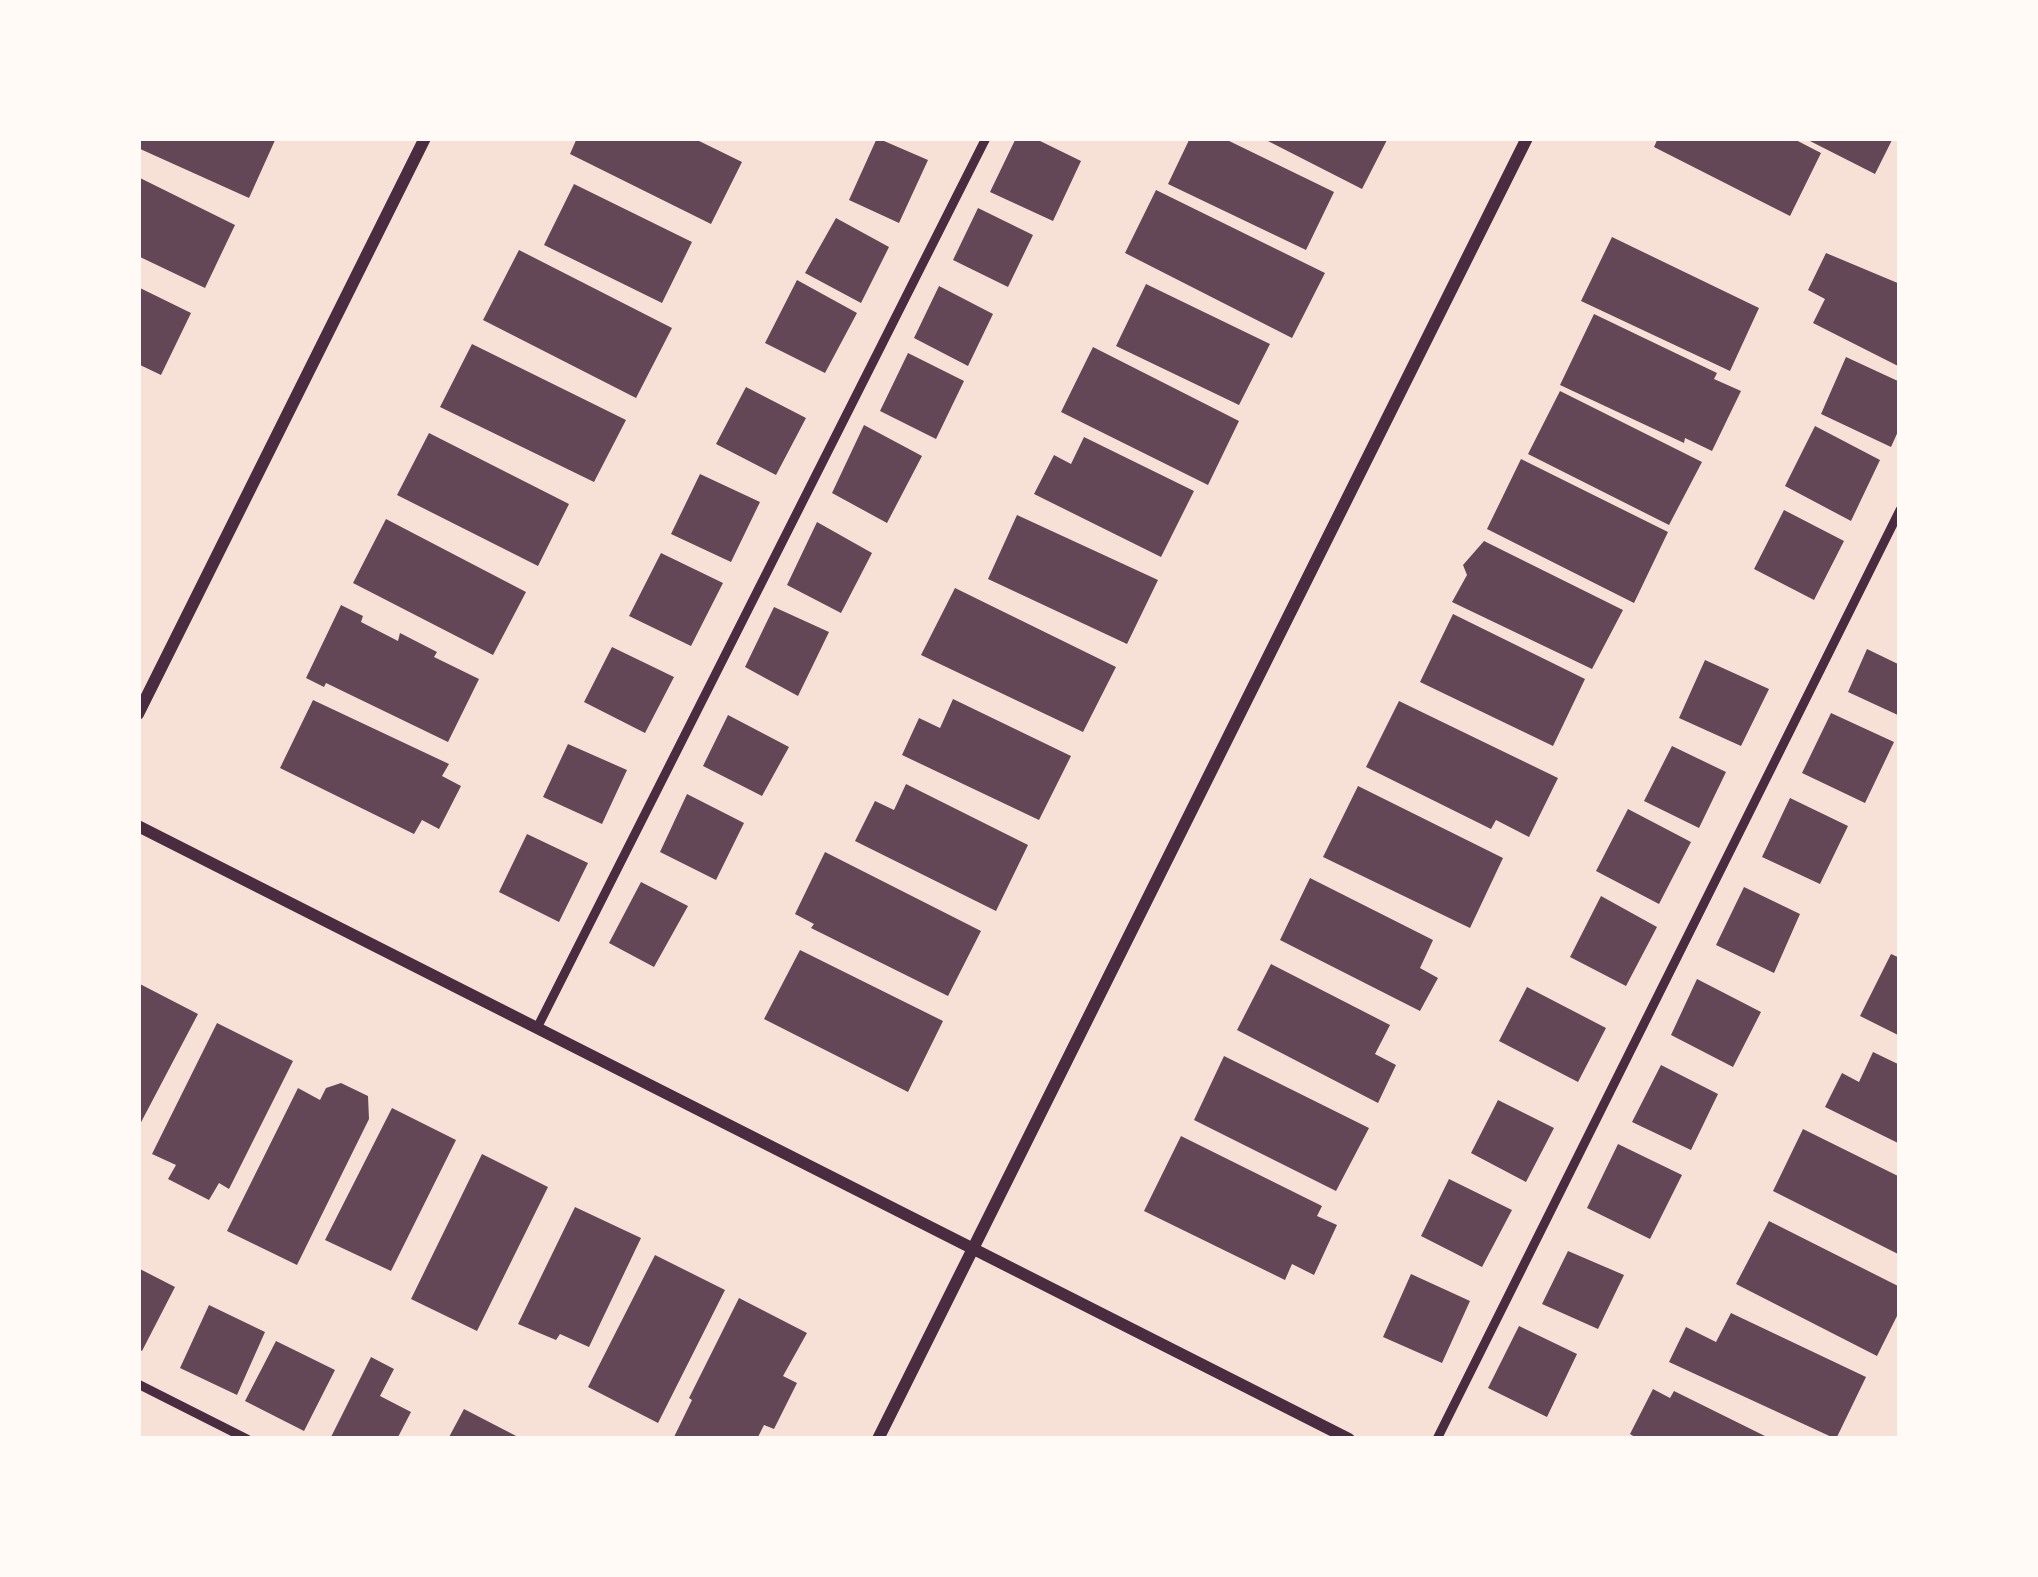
<!DOCTYPE html>
<style>
body{margin:0}
#map{position:relative;width:2038px;height:1577px;overflow:hidden;background:#f7e1d7;font-family:Helvetica,sans-serif}
canvas{display:block}
.frame{position:absolute;inset:0;border:141px solid #fffaf5;pointer-events:none}
</style>
<div id="map">
<canvas width="2038" height="1577"></canvas>
<div class="frame"></div>
</div>
<script>
const ctx = document.querySelector('canvas').getContext('2d');
ctx.lineJoin = 'round';
function paint(path, color) {
  ctx.fillStyle = color;
  ctx.fill(path, 'evenodd');
}
function shape(rows) {
  const path = new Path2D();
  for (const r of rows) {
    path.moveTo(r[0], r[1]);
    for (let i = 2; i < r.length; i += 2) path.lineTo(r[i], r[i + 1]);
  }
  return path;
}
function trace(path, color, width, dash) {
  ctx.strokeStyle = color;
  ctx.lineWidth = width;
  ctx.lineCap = dash ? 'butt' : 'round';
  ctx.setLineDash(dash || []);
  ctx.stroke(path);
}
paint(shape([
 [138,138,276,138,249,198,138,148],
 [577,138,693,138,742,162,711,224,570,154],
 [877,138,928,160,899,223,849,200],
 [1016,138,1034,138,1081,161,1053,221,990,192],
 [1190,138,1223,138,1334,192,1306,250,1168,184],
 [1262,138,1388,138,1362,189],
 [1658,138,1792,138,1821,153,1790,216,1654,147],
 [1804,138,1893,138,1875,174],
 [138,177,235,225,205,288,138,256],
 [574,184,692,242,662,303,544,245],
 [1156,190,1325,273,1292,338,1125,253],
 [978,208,1033,235,1008,287,953,260],
 [836,218,889,247,861,303,805,273],
 [1612,237,1759,308,1730,371,1581,301],
 [519,250,672,328,636,398,483,320],
 [1826,253,1900,284,1900,367,1813,323,1825,299,1808,290],
 [797,280,857,313,825,373,765,343],
 [1146,284,1270,344,1239,405,1116,346],
 [939,286,993,314,968,366,914,338],
 [138,287,191,313,161,375,138,364],
 [1594,314,1717,373,1714,379,1741,391,1712,451,1685,438,1684,443,1560,385],
 [472,344,626,420,594,482,440,407],
 [1093,347,1239,421,1208,485,1061,412],
 [908,353,964,381,936,439,880,411],
 [1846,357,1900,382,1900,427,1891,447,1821,414],
 [746,387,806,418,776,475,716,444],
 [1560,391,1702,462,1669,525,1528,454],
 [864,425,922,456,887,523,832,493],
 [1815,426,1880,460,1851,521,1785,486],
 [429,433,569,504,538,566,397,495],
 [1084,437,1194,491,1161,557,1034,494,1054,455,1071,464],
 [1521,459,1668,532,1634,603,1487,529],
 [700,474,760,502,731,562,671,534],
 [1784,510,1844,541,1814,600,1754,569],
 [1017,515,1158,580,1127,644,988,579],
 [386,519,526,592,493,655,353,583],
 [817,522,872,553,841,613,787,585],
 [1484,541,1623,610,1592,669,1452,602,1467,575,1463,565],
 [661,553,723,583,691,646,629,616],
 [955,588,1116,667,1083,732,921,655],
 [341,605,363,616,361,622,398,641,400,633,437,652,434,657,479,679,448,742,326,683,324,687,306,678],
 [774,607,829,632,798,696,745,667],
 [1453,614,1585,679,1553,746,1420,682],
 [612,647,674,677,645,733,584,702],
 [1867,649,1900,665,1900,716,1848,692],
 [1705,660,1769,689,1741,746,1679,718],
 [953,699,1071,756,1039,820,902,755,919,718,940,728],
 [313,700,449,764,442,776,461,786,439,829,422,820,414,834,280,768],
 [1399,701,1558,778,1529,837,1496,820,1491,829,1366,767],
 [1831,713,1894,742,1865,803,1802,773],
 [728,715,789,747,762,796,703,766],
 [568,744,627,770,602,824,543,797],
 [1672,746,1726,772,1699,828,1644,801],
 [906,784,1028,845,996,911,855,841,875,801,894,810],
 [1358,786,1503,858,1470,928,1323,857],
 [687,794,744,823,716,880,660,852],
 [1790,798,1848,826,1820,884,1762,857],
 [1628,809,1691,842,1659,904,1596,871],
 [527,834,588,863,559,922,499,892],
 [825,852,981,931,948,996,811,928,814,924,795,914],
 [1310,878,1433,940,1420,968,1438,978,1420,1011,1280,940],
 [641,882,688,906,654,967,609,943],
 [1744,887,1800,914,1774,973,1716,945],
 [1601,896,1657,927,1626,986,1570,957],
 [800,950,943,1021,908,1092,764,1019],
 [1891,954,1900,958,1900,1036,1860,1016],
 [1271,964,1390,1025,1375,1054,1396,1065,1378,1103,1237,1030],
 [1697,979,1761,1012,1733,1067,1671,1035],
 [138,983,198,1014,138,1128],
 [1527,987,1606,1028,1578,1082,1499,1041],
 [217,1023,293,1061,229,1189,219,1183,209,1200,168,1179,176,1165,152,1154],
 [1873,1052,1900,1065,1900,1144,1825,1107,1842,1073,1859,1082],
 [1224,1056,1369,1128,1336,1191,1194,1120],
 [1661,1065,1718,1094,1691,1150,1632,1122],
 [341,1083,368,1096,369,1119,297,1265,227,1231,298,1088,320,1100,326,1088],
 [1498,1100,1554,1128,1526,1182,1471,1153],
 [392,1108,456,1140,391,1271,325,1240],
 [1803,1129,1900,1177,1900,1255,1773,1191],
 [1181,1136,1322,1206,1317,1216,1337,1225,1314,1275,1292,1264,1285,1280,1144,1211],
 [1618,1144,1682,1175,1650,1239,1587,1208],
 [482,1154,548,1187,477,1331,411,1299],
 [1449,1179,1512,1210,1482,1267,1421,1236],
 [575,1207,641,1238,589,1347,560,1334,556,1340,518,1324],
 [1769,1221,1900,1287,1900,1310,1877,1356,1736,1284],
 [1568,1251,1624,1275,1598,1329,1542,1304],
 [655,1255,725,1290,658,1423,588,1387],
 [138,1268,175,1287,142,1351,138,1348],
 [1411,1274,1470,1301,1442,1363,1383,1337],
 [739,1298,807,1333,783,1376,797,1383,774,1429,764,1425,757,1439,673,1439,692,1400,689,1398],
 [209,1305,265,1332,237,1395,180,1368],
 [1731,1313,1866,1377,1836,1439,1669,1362,1686,1327,1716,1342],
 [1519,1326,1577,1354,1547,1417,1488,1388],
 [276,1341,335,1370,304,1431,245,1401],
 [371,1357,394,1369,380,1396,411,1412,397,1439,330,1439],
 [1653,1389,1670,1398,1674,1391,1771,1439,1638,1439,1630,1434],
 [464,1409,522,1439,448,1439]
]), '#644757');
trace(shape([
 [537,1028,986,138],
 [138,1384,247,1439],
 [1437,1439,1900,510]
]), '#4a2c40', 9);
trace(shape([
 [138,714,425,138],
 [138,826,1349,1439],
 [878,1439,1527,138]
]), '#4a2c40', 12);
</script>
